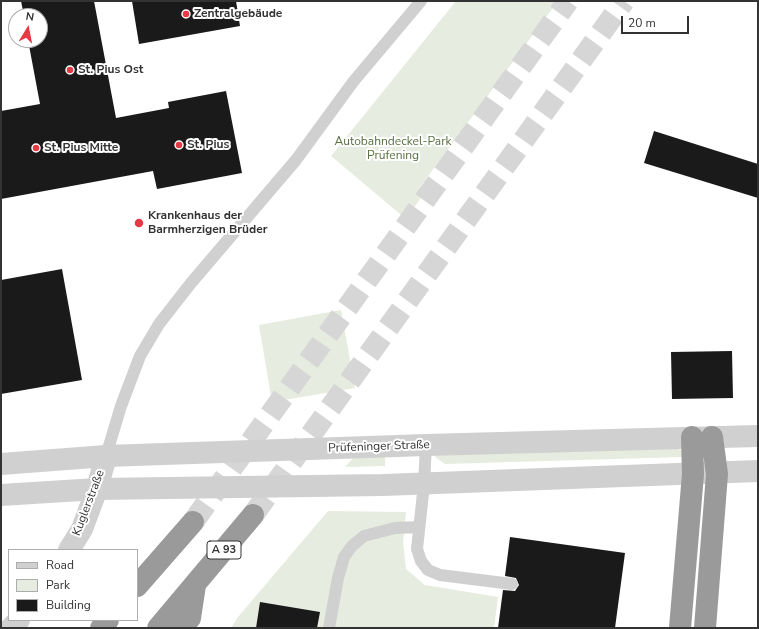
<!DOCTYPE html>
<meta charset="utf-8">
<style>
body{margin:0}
#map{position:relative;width:759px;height:629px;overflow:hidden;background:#fff;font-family:"Nunito Sans",sans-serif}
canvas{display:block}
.frame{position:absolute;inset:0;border:2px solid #333;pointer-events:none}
.legend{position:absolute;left:8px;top:549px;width:130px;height:72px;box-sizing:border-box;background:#fff;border:1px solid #adadad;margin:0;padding:5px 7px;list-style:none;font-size:12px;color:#333}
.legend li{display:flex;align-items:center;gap:8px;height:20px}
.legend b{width:20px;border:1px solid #adadad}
.north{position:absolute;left:8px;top:8px;width:40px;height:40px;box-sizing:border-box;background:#fff;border:1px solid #adadad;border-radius:50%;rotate:10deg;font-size:11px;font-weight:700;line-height:16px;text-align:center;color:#333}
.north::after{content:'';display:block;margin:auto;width:14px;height:18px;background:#e63946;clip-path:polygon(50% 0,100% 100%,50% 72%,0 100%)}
.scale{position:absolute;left:621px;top:16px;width:68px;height:18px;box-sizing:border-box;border:2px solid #333;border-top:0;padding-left:5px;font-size:12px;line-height:14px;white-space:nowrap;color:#333;-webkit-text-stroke:3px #fff;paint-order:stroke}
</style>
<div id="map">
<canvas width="759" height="629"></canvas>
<div class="frame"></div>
<ul class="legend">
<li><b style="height:5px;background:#d0d0d0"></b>Road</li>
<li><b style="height:11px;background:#e6ecdf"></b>Park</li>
<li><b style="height:11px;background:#1a1a1a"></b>Building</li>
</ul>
<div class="north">N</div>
<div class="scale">20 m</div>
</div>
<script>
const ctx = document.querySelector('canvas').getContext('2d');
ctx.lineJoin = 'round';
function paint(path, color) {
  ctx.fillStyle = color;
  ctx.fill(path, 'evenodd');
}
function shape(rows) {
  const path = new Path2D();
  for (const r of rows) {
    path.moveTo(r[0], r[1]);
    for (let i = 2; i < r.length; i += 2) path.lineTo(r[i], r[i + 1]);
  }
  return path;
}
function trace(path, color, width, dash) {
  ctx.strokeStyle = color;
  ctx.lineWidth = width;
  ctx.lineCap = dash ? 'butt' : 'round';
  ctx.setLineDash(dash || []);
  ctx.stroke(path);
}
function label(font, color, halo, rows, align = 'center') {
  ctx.font = font + ' "Nunito Sans",sans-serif';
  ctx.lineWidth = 4;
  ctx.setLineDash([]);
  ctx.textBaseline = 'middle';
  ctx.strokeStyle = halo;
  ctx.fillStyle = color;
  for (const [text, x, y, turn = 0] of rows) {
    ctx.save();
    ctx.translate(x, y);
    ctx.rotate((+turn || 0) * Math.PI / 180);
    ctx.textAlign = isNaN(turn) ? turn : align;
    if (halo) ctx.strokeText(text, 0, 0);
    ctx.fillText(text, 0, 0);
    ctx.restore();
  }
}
paint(shape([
 [456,1,558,1,420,187,425,192,406,219,331,156],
 [341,310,355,388,272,402,259,325],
 [672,447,683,451,683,457,445,464,435,457,437,454],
 [385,456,385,466,345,467,354,457],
 [328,511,406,512,403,542,406,569,425,585,498,597,494,628,231,628,238,617]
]), '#e6ecdf');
paint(shape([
 [21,1,94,1,116,118,169,108,168,102,226,91,242,173,157,189,153,171,1,199,1,111,40,104,28,40,40,40,40,16,24,16],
 [132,1,236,1,240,26,139,44],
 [654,131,758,164,758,198,644,163],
 [62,269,82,380,1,394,1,280],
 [732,351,733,398,672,399,671,352],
 [510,537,625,553,615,628,498,628,503,590,515,591,519,585,516,578,505,576],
 [260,602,320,612,317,628,256,628]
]), '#1a1a1a');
trace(shape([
 [253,515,624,1],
 [193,522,568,1]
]), '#d6d6d6', 22, [22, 11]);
trace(shape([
 [426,445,424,484,417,549,421,561,428,570,440,575,512,584],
 [106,456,121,406,140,356,159,324,191,283,296,160,353,82,421,1],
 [329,628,338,578,344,557,352,546,364,536,395,528,419,527]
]), '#d0d0d0', 12);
trace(shape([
 [69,550,82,529,97,489,106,456],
 [11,628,19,620]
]), '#d0d0d0', 22);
trace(shape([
 [1,464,106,456,426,445,758,436],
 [1,495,97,489,383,485,758,471]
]), '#d0d0d0', 22);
trace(shape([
 [137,586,193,522],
 [101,628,108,620],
 [158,628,253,515],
 [182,628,190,618,195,585],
 [680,628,693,474,692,437],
 [705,628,717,474,712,437]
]), '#9a9a9a', 22);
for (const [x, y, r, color] of [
 [186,14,4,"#e63946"],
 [70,70,4,"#e63946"],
 [179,145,4,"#e63946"],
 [36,148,4,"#e63946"],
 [139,223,5,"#e63946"]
]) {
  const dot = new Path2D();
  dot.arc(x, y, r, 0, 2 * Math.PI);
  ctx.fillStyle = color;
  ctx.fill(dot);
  trace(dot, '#fff', 1.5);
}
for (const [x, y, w] of [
 [224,550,34]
]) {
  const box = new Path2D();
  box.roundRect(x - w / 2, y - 9, w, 18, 3);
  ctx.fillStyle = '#fff';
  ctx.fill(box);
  trace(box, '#333', 1);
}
label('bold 11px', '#333', null, [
 ["A 93",224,550]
]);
label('bold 12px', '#333', '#fff', [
 ["Zentralgebäude",194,14],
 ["St. Pius Ost",78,70],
 ["St. Pius",187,145],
 ["St. Pius Mitte",44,148],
 ["Krankenhaus der",148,216],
 ["Barmherzigen Brüder",148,230]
], 'left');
label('12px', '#56703f', '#fff', [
 ["Autobahndeckel-Park",393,142],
 ["Prüfening",393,156]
]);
label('12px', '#333', '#fff', [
 ["Prüfeninger Straße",379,447,-2],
 ["Kuglerstraße",89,503,-69]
]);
</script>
